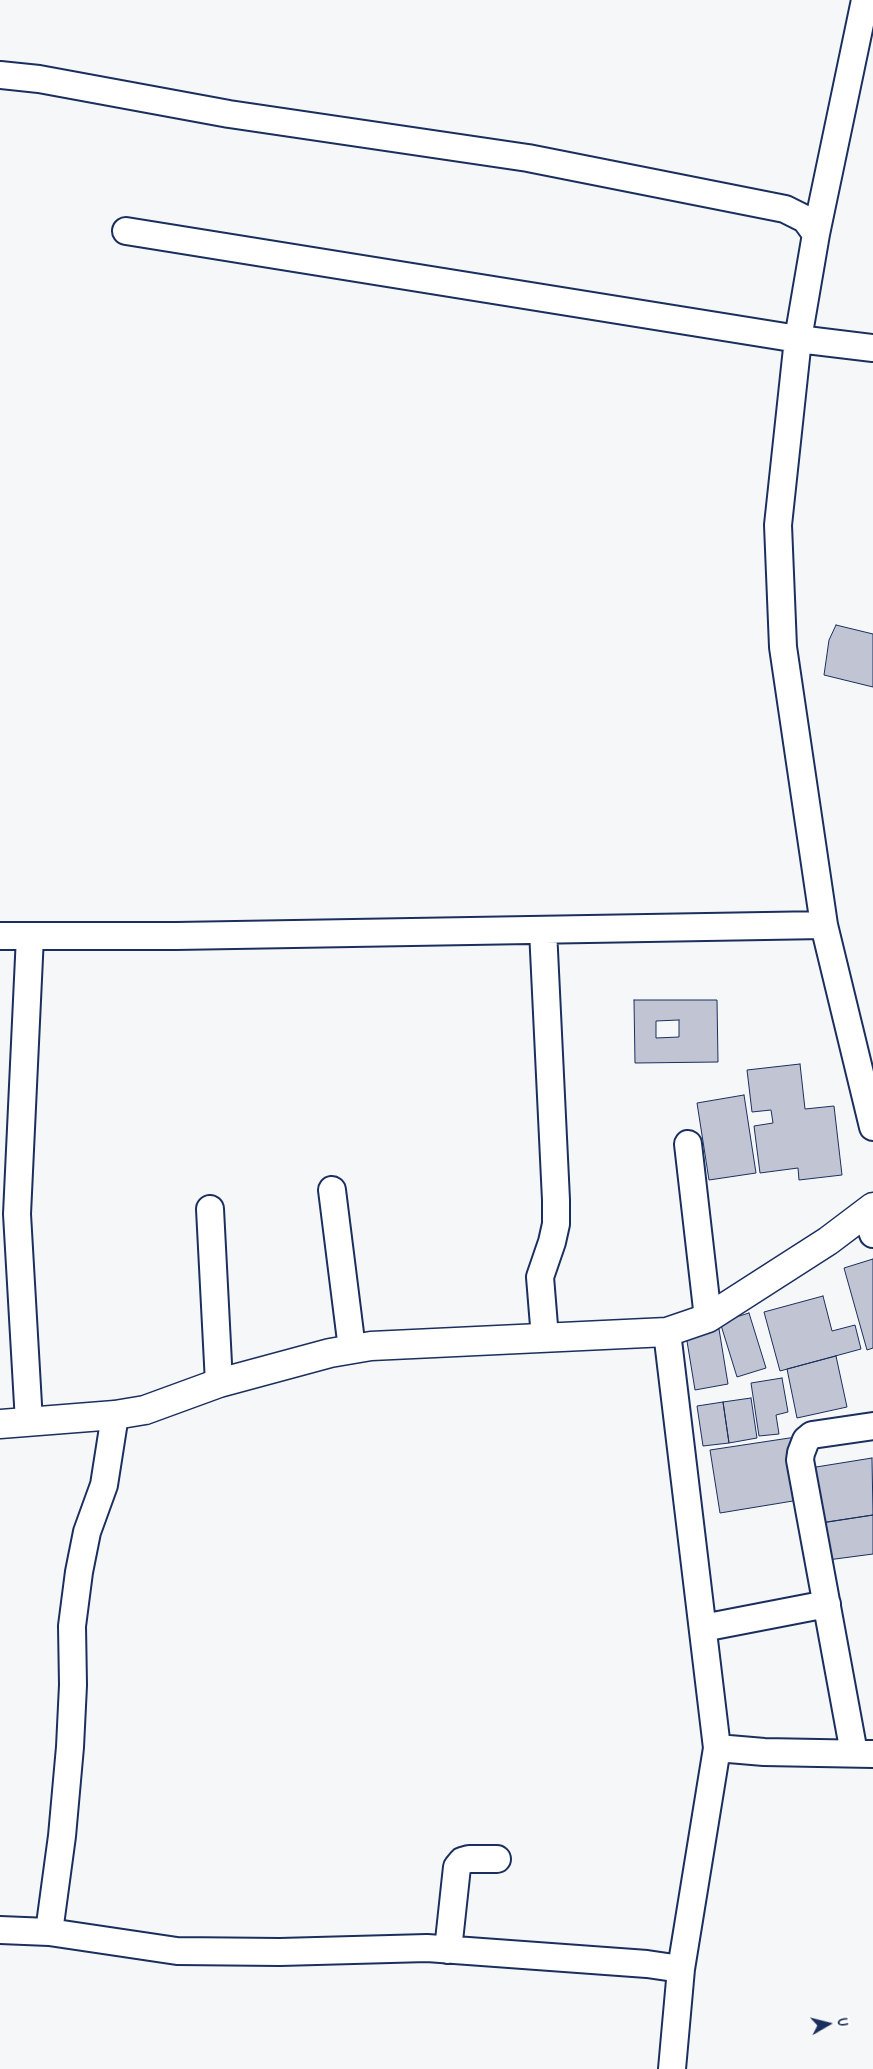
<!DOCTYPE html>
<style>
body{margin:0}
#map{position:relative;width:873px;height:2069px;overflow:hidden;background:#f6f7f9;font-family:"Patrick Hand",sans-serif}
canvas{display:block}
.north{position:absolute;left:803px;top:1999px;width:50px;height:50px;-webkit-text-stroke:4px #fff;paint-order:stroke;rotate:82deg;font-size:14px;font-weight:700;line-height:20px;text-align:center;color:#1b2f5e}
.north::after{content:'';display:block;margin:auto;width:18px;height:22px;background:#1b2f5e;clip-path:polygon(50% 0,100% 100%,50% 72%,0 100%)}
</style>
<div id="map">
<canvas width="873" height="2069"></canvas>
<div class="north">U</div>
</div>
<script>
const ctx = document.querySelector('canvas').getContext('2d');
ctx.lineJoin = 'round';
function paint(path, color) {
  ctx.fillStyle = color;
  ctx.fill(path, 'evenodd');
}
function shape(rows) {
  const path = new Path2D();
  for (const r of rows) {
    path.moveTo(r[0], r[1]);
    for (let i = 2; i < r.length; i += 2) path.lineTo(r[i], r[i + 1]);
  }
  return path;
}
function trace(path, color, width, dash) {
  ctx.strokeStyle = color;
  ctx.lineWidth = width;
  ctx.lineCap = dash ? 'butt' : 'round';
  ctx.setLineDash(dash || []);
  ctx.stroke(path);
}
const building = shape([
 [836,625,873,634,873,687,824,675,829,640,836,625],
 [634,1000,717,1000,718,1062,635,1063,634,1000],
 [679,1020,679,1037,656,1038,656,1021,679,1020],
 [800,1064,805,1109,834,1106,842,1175,799,1180,798,1168,760,1173,754,1126,773,1123,771,1110,752,1112,747,1070,800,1064],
 [744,1095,756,1173,709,1180,697,1103,744,1095],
 [873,1259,873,1348,867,1350,844,1268,873,1259],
 [823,1296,832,1331,855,1325,861,1349,780,1371,764,1312,823,1296],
 [749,1313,766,1368,737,1377,720,1322,749,1313],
 [719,1329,728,1384,695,1390,686,1335,719,1329],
 [836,1356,847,1407,797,1418,787,1369,836,1356],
 [782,1378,788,1412,776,1415,779,1434,759,1436,751,1383,782,1378],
 [751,1398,757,1438,729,1443,723,1402,751,1398],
 [723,1402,729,1443,703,1446,697,1406,723,1402],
 [796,1437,799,1500,720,1513,710,1450,796,1437],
 [872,1458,873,1515,820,1523,810,1468,872,1458],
 [873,1515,873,1554,820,1561,815,1524,873,1515]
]);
paint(building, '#c0c4d3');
trace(building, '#1b2f5e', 1);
const minor = shape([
 [0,75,39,79,229,114,528,158,785,209,805,219,816,234,798,339,778,525,783,647,824,925,873,1127],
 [126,231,798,339,873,348],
 [816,234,865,0],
 [543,930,556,1200,556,1224,552,1242,540,1277,545,1338],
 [0,936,176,936,824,925],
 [688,1144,708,1318],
 [332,1190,352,1349],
 [210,1209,219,1383],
 [866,1213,873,1234],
 [667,1332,717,1748,764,1752,873,1754],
 [29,1422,17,1214,30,936],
 [703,1628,827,1604],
 [854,1753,800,1460,801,1453,806,1440,812,1435,873,1426],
 [0,1930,49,1932,177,1951,280,1952,427,1948,647,1964,681,1969],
 [49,1932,62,1836,70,1747,73,1685,72,1626,79,1572,87,1532,104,1485,115,1415],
 [448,1950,457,1867,462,1861,469,1859,497,1859],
 [672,2069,681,1969,717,1748]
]);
const tertiary = shape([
 [0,1424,115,1415,145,1410,219,1383,330,1353,371,1346,667,1332,708,1318,828,1241,873,1207]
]);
trace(minor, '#1b2f5e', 30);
trace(tertiary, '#1b2f5e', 31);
trace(minor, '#fff', 26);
trace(tertiary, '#fff', 28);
</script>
